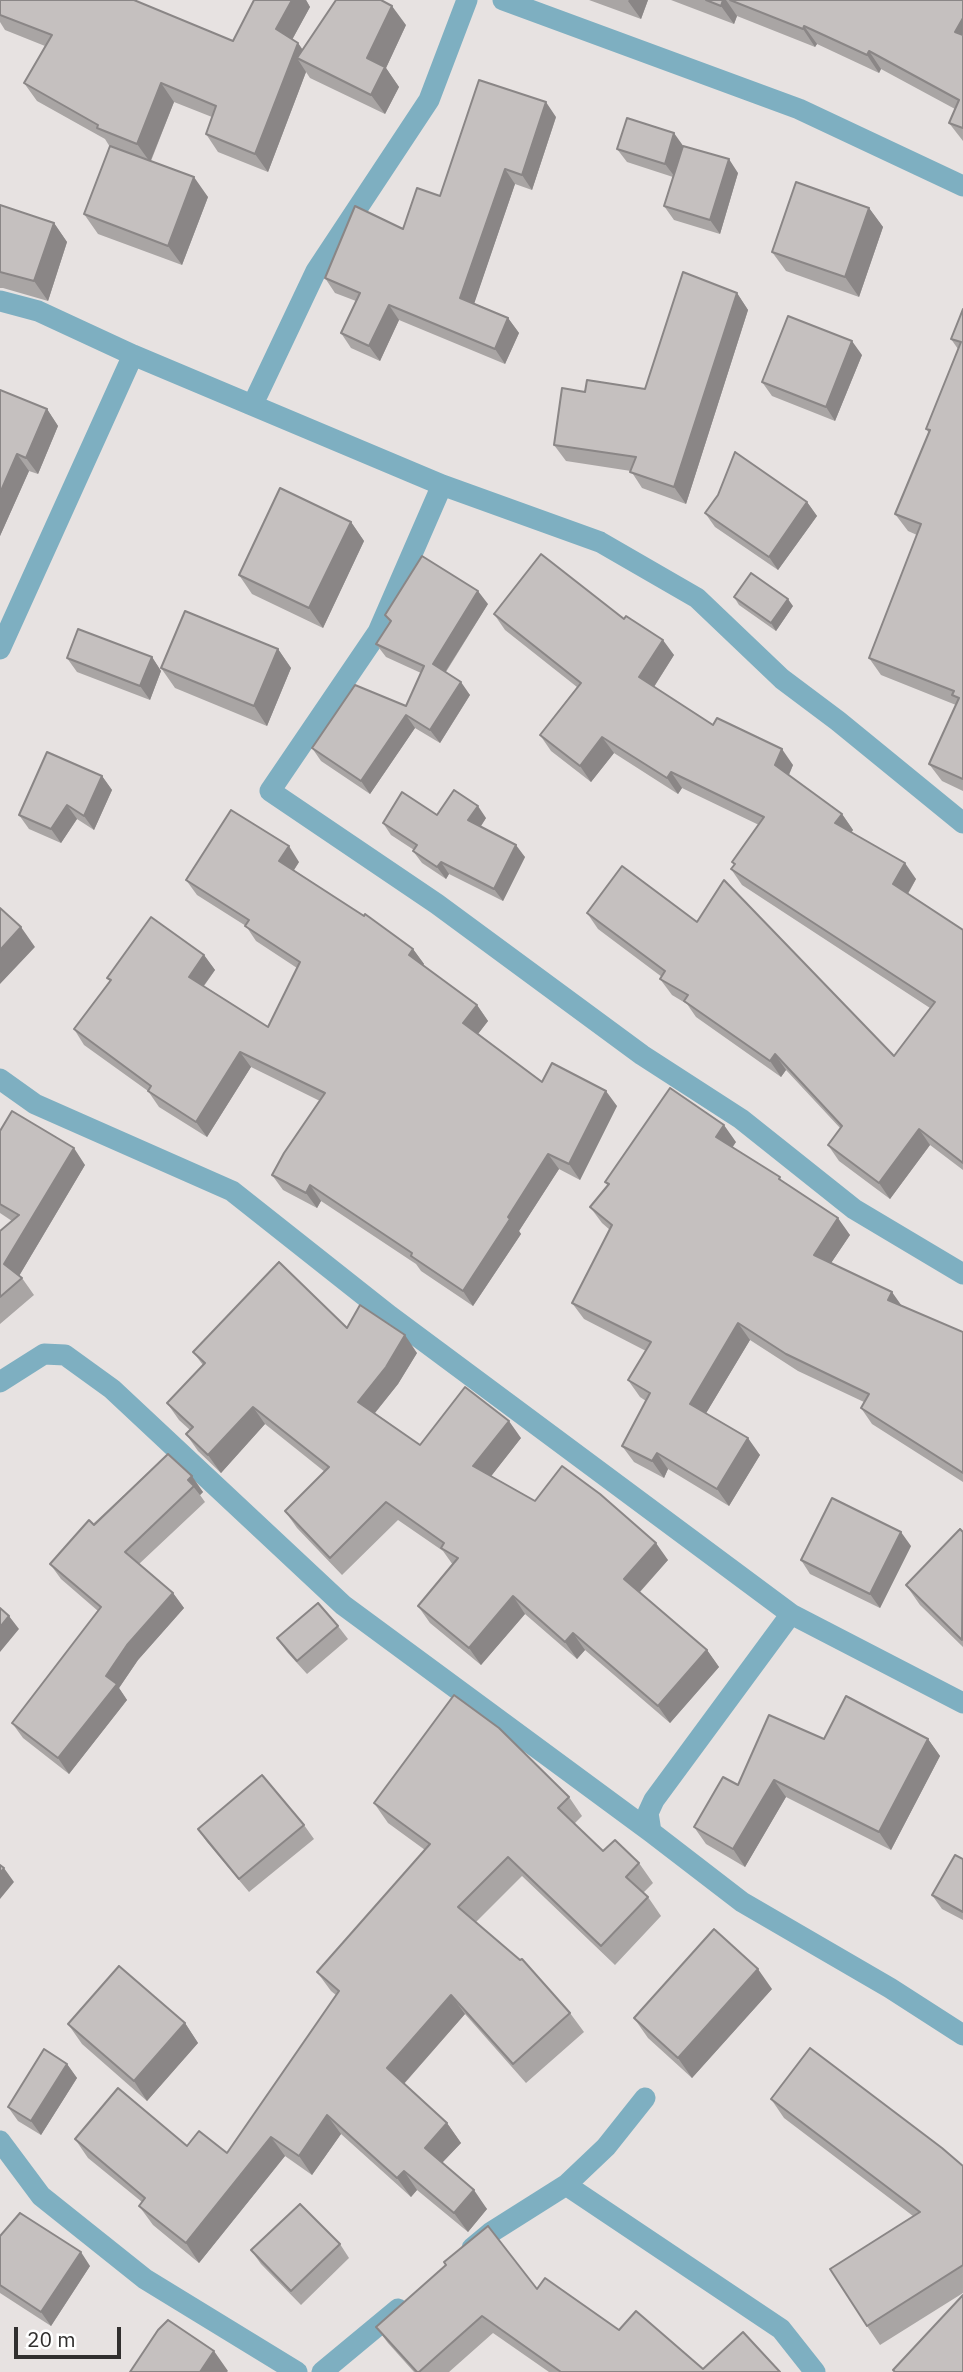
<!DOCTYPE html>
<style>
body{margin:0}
#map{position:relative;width:963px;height:2372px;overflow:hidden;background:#e7e2e1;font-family:"IBM Plex Sans",sans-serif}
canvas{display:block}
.scale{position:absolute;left:14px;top:2327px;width:107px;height:32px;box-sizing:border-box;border:4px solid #312f2e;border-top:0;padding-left:9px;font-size:21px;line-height:24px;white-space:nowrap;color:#312f2e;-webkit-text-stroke:5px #fff;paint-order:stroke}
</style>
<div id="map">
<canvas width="963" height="2372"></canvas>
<div class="scale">20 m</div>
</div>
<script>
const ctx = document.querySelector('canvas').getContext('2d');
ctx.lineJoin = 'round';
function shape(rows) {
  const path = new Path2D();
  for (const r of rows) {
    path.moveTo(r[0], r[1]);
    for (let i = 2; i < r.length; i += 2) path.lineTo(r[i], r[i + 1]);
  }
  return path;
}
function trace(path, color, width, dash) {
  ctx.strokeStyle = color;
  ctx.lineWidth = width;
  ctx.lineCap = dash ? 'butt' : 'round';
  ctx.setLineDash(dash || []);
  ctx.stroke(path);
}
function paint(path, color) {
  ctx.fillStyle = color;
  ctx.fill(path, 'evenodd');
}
trace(shape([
 [503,0,799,109,963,186],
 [0,301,38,311,133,355,442,485,600,542,697,598,782,679,838,721,963,823],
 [253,404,316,271,429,100,467,0],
 [442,485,378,632,270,791,437,904,642,1055,741,1119,854,1209,963,1274],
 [0,649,133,355],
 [0,1079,35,1104,232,1191,390,1316,791,1614,963,1703],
 [0,1382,44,1354,65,1355,112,1389,343,1605,651,1832,742,1902,890,1988,963,2035],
 [651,1832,648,1813,654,1800,791,1614],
 [0,2141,41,2196,145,2279,297,2372],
 [566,2185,781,2329,815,2372],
 [472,2248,490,2233,566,2185,606,2147,645,2098],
 [322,2372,398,2309]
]), '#7eafc1', 21);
paint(shape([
 [0,0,233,41,254,0,306,0,310,7,292,40,298,43,303,50,406,25,386,68,399,87,385,114,310,78,306,72,268,172,218,152,206,134,212,117,174,102,151,161,208,197,182,265,98,234,84,214,110,147,105,139,37,101,24,83,45,46,5,30,0,22],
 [589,0,648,0,641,19],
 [671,0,963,0,963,141,949,123,955,109,881,69,879,73,817,44,815,47,737,16,734,24],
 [556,117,532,190,515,184,474,303,508,318,519,333,505,364,399,320,380,361,351,348,341,333,356,301,335,293,325,278,403,229,440,196],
 [683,146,738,173,720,234,674,220,664,206,673,177,627,162,617,149],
 [0,205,54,223,67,242,48,301,3,288,0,288],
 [869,208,883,227,859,297,786,271,772,252],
 [737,293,748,310,686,504,642,488,631,471,566,461,554,445,585,392,645,389],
 [963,309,963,791,942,781,929,764,956,705,881,675,869,658,917,535,908,531,895,514,929,433,926,429,958,349,951,339],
 [862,355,835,421,772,396,762,382],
 [0,390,47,409,58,426,38,474,29,471,0,536],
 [718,495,807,502,817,516,778,570,715,527,705,513],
 [351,522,364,541,323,628,252,594,239,575],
 [734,597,793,606,776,631,739,605],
 [488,604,446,672,470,695,440,743,415,728,370,794,321,761,312,748,406,706,421,673,386,657,376,644,390,623,385,615],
 [494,614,624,619,674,655,654,687,713,725,793,765,789,775,842,814,853,830,851,833,916,879,908,894,963,930,963,1170,930,1145,890,1199,839,1161,828,1145,841,1129,786,1070,781,1077,696,1017,687,1004,672,995,660,979,662,977,598,929,587,913,697,922,894,1056,930,1008,742,885,731,869,734,865,732,862,759,825,682,788,678,794,614,753,591,782,551,751,540,735,577,687,505,630],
 [278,649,291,668,267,726,175,688,161,668],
 [152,657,161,671,150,700,77,672,67,658],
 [102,776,112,790,94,830,77,819,61,843,29,829,19,815],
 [437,815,486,818,481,826,525,857,503,901,449,874,446,879,422,863,413,851,414,850,391,835,383,823],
 [299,862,294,870,413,949,424,964,423,965,477,1005,488,1021,478,1034,542,1082,617,1106,580,1180,559,1169,519,1231,521,1234,473,1306,421,1271,416,1264,321,1201,317,1208,283,1190,272,1175,320,1101,251,1067,207,1137,159,1107,148,1091,84,1045,74,1029,110,981,107,978,204,955,215,970,204,986,268,1027,297,968,256,941,246,926,197,895,186,880],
 [0,1131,85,1165,19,1276,22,1278,34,1295,0,1324,0,1231,12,1221,0,1213],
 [736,1142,732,1147,784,1182,850,1235,831,1263,901,1306,963,1332,963,1482,872,1424,861,1408,864,1402,798,1371,750,1340,706,1413,760,1455,729,1506,668,1469,664,1478,634,1462,622,1446,646,1401,640,1397,628,1380,646,1351,584,1319,572,1303,610,1230,602,1223,590,1207,608,1186,605,1182],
 [347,1328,417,1353,398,1384,375,1413,420,1445,521,1438,491,1476,535,1501,668,1560,640,1592,707,1650,719,1667,670,1723,585,1650,577,1659,525,1614,481,1665,430,1623,418,1606,453,1565,443,1551,398,1520,342,1575,297,1528,285,1511,325,1472,265,1424,221,1473,198,1451,186,1434,190,1430,179,1420,167,1403,203,1365,193,1352],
 [168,1454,203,1492,200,1495,205,1502,139,1564,173,1593,184,1608,138,1660,119,1688,127,1700,69,1774,23,1738,12,1723,98,1611,61,1579,50,1564],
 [963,1532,963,1647,920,1605,906,1585],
 [911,1546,880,1608,810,1574,801,1560],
 [338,1626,348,1639,307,1674,287,1652,277,1638],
 [824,1739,928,1739,940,1756,891,1850,786,1797,745,1867,706,1844,694,1827,738,1785],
 [569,1797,582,1816,574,1824,603,1851,639,1863,653,1883,643,1893,648,1897,661,1916,615,1965,522,1876,476,1922,570,2013,584,2032,526,2083,465,2014,404,2084,447,2123,461,2143,442,2163,487,2209,468,2232,417,2190,411,2197,341,2134,312,2175,285,2156,199,2263,153,2225,139,2206,142,2202,88,2158,75,2139,187,2146,227,2153,336,1995,331,1991,317,1972,425,1850,388,1823,374,1803],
 [304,1825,314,1839,249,1892,207,1842,198,1829],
 [963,1859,963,1920,942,1909,932,1895],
 [772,1989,692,2078,648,2038,634,2018],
 [185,2023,198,2043,147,2101,82,2044,68,2024],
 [67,2064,77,2078,41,2135,18,2121,8,2107],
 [771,2099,963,2166,963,2293,880,2345,867,2326,913,2216,784,2118],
 [0,2236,90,2266,51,2326,0,2293],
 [340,2244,349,2258,301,2305,261,2264,251,2250],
 [537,2289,619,2330,703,2369,780,2372,549,2372,493,2333,449,2372,414,2372,388,2343,376,2327]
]), '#a9a5a4');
paint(shape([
 [292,0,306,0,310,7,288,47,276,29],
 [629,0,648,0,641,19,628,1],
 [723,0,726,0,737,16,734,24,721,6],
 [392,6,406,25,386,68,399,87,385,114,371,95,367,58],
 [963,18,963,43,955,32],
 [804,26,817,44,815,47,803,29],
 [298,43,310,61,297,58,306,72,268,172,255,154],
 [869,51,881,69,879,73,867,55],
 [161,83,174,102,150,162,137,144],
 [546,102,556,117,532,190,522,175],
 [674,133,684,147,675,177,665,164],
 [729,159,738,173,720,234,710,220],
 [505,169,515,184,471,313,460,298],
 [194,177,208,197,182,265,168,246],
 [869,208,883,227,859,297,845,277],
 [54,223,67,242,48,301,34,281],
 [737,293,748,310,686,504,674,487],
 [389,305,399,320,380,361,369,346],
 [508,318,519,333,505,364,495,349],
 [852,341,862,355,835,421,826,407],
 [47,409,58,426,38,474,26,458],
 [17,454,29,471,0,536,0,493],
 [807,502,817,516,778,570,769,557],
 [351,522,364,541,323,628,309,608],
 [478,591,488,604,442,677,433,664],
 [788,599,793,606,776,631,771,623],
 [663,640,674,655,650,693,639,677],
 [278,649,291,668,267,726,254,706],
 [152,657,161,671,150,700,140,686],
 [461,682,470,695,440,743,430,730],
 [406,715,415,728,370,794,361,781],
 [602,737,614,753,591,782,580,766],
 [782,749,793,765,786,781,775,765],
 [671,772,682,788,678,794,667,778],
 [102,776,112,790,94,830,84,816],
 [67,805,77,819,61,843,51,829],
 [478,806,486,818,477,832,468,820],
 [842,814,853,830,846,839,835,823],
 [516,845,525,857,503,901,494,889],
 [289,846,299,862,290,876,279,861],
 [441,862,449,874,446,879,437,867],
 [905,863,916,879,904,900,893,884],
 [21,927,35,947,0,984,0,950],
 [413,949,424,964,419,970,409,955],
 [204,955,215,970,199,992,189,977],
 [477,1005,488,1021,474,1039,463,1023],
 [240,1052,251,1067,207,1137,196,1122],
 [775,1054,786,1070,781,1077,770,1061],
 [606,1091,617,1106,580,1180,569,1164],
 [724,1125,736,1142,728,1154,716,1137],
 [919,1129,930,1145,890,1199,879,1183],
 [74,1148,85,1165,16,1281,4,1264],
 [548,1154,559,1169,519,1231,521,1234,473,1306,463,1291,508,1217],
 [310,1185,321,1201,317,1208,306,1193],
 [838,1218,850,1235,825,1272,814,1255],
 [892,1292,904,1309,888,1300],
 [738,1323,750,1340,702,1420,690,1404],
 [405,1335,417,1353,398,1384,370,1419,358,1402],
 [253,1407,265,1424,221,1473,208,1455],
 [509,1421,521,1438,485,1484,473,1466],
 [748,1438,760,1455,729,1506,717,1489],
 [657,1453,668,1469,664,1478,652,1461],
 [192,1476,203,1492,200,1495,188,1480],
 [901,1532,911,1546,880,1608,870,1594],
 [656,1543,668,1560,636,1596,624,1579],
 [173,1593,184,1608,138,1660,119,1688,127,1700,69,1774,58,1758,106,1676,127,1645],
 [513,1596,525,1614,481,1665,469,1648],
 [9,1616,19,1629,0,1652,0,1627],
 [573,1633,585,1650,577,1659,565,1642],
 [707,1650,719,1667,670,1723,658,1706],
 [928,1739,940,1756,891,1850,879,1832],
 [774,1780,786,1797,745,1867,733,1849],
 [4,1868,14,1882,0,1899,0,1873],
 [758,1969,772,1989,692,2078,678,2058],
 [451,1995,465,2014,400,2088,387,2068],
 [185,2023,198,2043,147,2101,134,2081],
 [67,2064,77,2078,41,2135,31,2121],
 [327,2115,341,2134,312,2175,299,2156],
 [447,2123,461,2143,438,2167,425,2148],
 [271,2137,285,2156,199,2263,186,2243],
 [404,2171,417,2190,411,2197,397,2178],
 [474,2190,487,2209,468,2232,454,2213],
 [81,2252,90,2266,51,2326,41,2312],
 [214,2351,228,2371,227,2372,200,2372]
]), '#8a8686');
const building = shape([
 [0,0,134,0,233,41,254,0,292,0,276,29,298,43,255,154,206,134,216,106,161,83,137,144,97,128,98,125,24,83,52,35,0,15,0,0],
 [336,0,381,0,392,6,367,58,385,67,371,95,297,58,336,0],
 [706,0,723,0,721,6,706,0],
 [730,0,963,0,963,18,955,32,963,35,963,128,949,123,959,100,869,51,867,55,804,26,803,29,730,0],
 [479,80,546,102,522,175,505,169,460,298,508,318,495,349,389,305,369,346,341,333,360,293,325,278,355,206,403,229,417,188,440,196,479,80],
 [627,118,674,133,665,164,617,149,627,118],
 [110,146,194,177,168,246,84,214,110,146],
 [683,146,729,159,710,220,664,206,683,146],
 [796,182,869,208,845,277,772,252,796,182],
 [0,205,54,223,34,281,0,272,0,205],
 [683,272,737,293,674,487,630,472,636,457,554,445,562,388,585,392,587,380,645,389,683,272],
 [963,309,963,779,929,764,959,698,952,695,954,691,869,658,921,524,895,514,930,430,926,429,961,342,951,339,963,309],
 [788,316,852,341,826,407,762,382,788,316],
 [0,390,47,409,26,458,17,454,0,493,0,390],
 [735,452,807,502,769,557,705,513,718,495,735,452],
 [280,488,351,522,309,608,239,575,280,488],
 [541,554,624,619,626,616,663,640,639,677,713,725,717,718,782,749,775,765,842,814,835,823,905,863,893,884,963,930,963,1163,919,1129,879,1183,828,1145,842,1126,775,1054,770,1061,684,1001,688,995,660,979,665,971,587,913,622,866,697,922,724,880,894,1056,935,1002,731,869,735,864,732,862,764,817,671,772,667,778,602,737,580,766,540,735,581,683,494,614,541,554],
 [422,556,478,591,433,664,461,682,430,730,406,715,361,781,312,748,355,685,406,706,424,666,376,644,391,621,385,615,422,556],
 [751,573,788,599,771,623,734,597,751,573],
 [185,611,278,649,254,706,161,668,185,611],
 [78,629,152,657,140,686,67,658,78,629],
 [47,752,102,776,84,816,67,805,51,829,19,815,47,752],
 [454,790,478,806,468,820,516,845,494,889,441,862,437,867,413,851,417,845,383,823,402,792,437,815,454,790],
 [231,810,289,846,279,861,364,916,365,914,413,949,409,955,477,1005,463,1023,542,1082,552,1063,606,1091,569,1164,548,1154,508,1217,510,1219,463,1291,411,1256,412,1253,310,1185,306,1193,272,1175,284,1153,325,1093,240,1052,196,1122,148,1091,151,1086,74,1029,111,980,107,978,151,917,204,955,189,977,268,1027,300,962,245,926,249,920,186,880,231,810],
 [0,908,21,927,0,950,0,908],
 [670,1088,724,1125,716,1137,780,1177,779,1179,838,1218,814,1255,892,1292,888,1300,963,1332,963,1473,861,1408,869,1394,786,1354,738,1323,690,1404,748,1438,717,1489,657,1453,652,1461,622,1446,650,1393,628,1380,651,1342,572,1303,612,1225,590,1207,609,1184,605,1182,670,1088],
 [12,1111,74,1148,4,1264,22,1278,0,1297,0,1231,19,1215,0,1204,0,1131,12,1111],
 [279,1262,347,1328,360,1305,405,1335,386,1367,358,1402,420,1445,465,1387,509,1421,473,1466,535,1501,562,1466,600,1494,656,1543,624,1579,707,1650,658,1706,573,1633,565,1642,513,1596,469,1648,418,1606,458,1558,441,1548,444,1543,386,1502,330,1558,285,1511,329,1467,253,1407,208,1455,186,1434,193,1427,167,1403,205,1363,193,1352,279,1262],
 [168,1454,192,1476,188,1480,194,1486,125,1552,173,1593,127,1645,106,1676,117,1684,58,1758,12,1723,101,1607,50,1564,89,1520,94,1525,168,1454],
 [832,1498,901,1532,870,1594,801,1560,832,1498],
 [960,1529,963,1532,962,1640,906,1585,960,1529],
 [318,1603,338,1626,297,1661,277,1638,318,1603],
 [0,1608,9,1616,0,1627,0,1608],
 [454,1695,499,1728,569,1797,558,1808,603,1851,615,1840,639,1863,626,1877,648,1897,601,1946,508,1857,458,1907,520,1960,522,1959,570,2013,513,2064,451,1995,387,2068,447,2123,425,2148,474,2190,454,2213,404,2171,397,2178,327,2115,299,2156,271,2137,186,2243,139,2206,145,2198,75,2139,118,2088,187,2146,199,2131,227,2153,339,1991,317,1972,430,1844,374,1803,454,1695],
 [846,1696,928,1739,879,1832,774,1780,733,1849,694,1827,723,1777,738,1785,769,1715,824,1739,846,1696],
 [262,1775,304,1825,239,1879,198,1829,262,1775],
 [955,1855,963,1859,963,1912,932,1895,955,1855],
 [0,1865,4,1868,0,1873,0,1865],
 [714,1929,758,1969,678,2058,634,2018,714,1929],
 [119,1966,185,2023,134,2081,68,2024,119,1966],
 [810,2048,942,2148,963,2166,963,2265,867,2326,830,2269,920,2212,771,2099,810,2048],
 [44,2049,67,2064,31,2121,8,2107,44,2049],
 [300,2204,340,2244,291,2291,251,2250,300,2204],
 [20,2213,81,2252,41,2312,0,2285,0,2236,20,2213],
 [488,2226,537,2289,545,2278,619,2330,636,2311,703,2369,743,2332,780,2372,561,2372,482,2316,419,2372,417,2372,376,2327,446,2265,444,2262,488,2226],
 [963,2295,963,2372,895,2372,893,2370,963,2295],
 [168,2320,214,2351,200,2372,130,2372,158,2330,168,2320]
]);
paint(building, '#c5c0bf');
trace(building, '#8a8686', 2);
</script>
